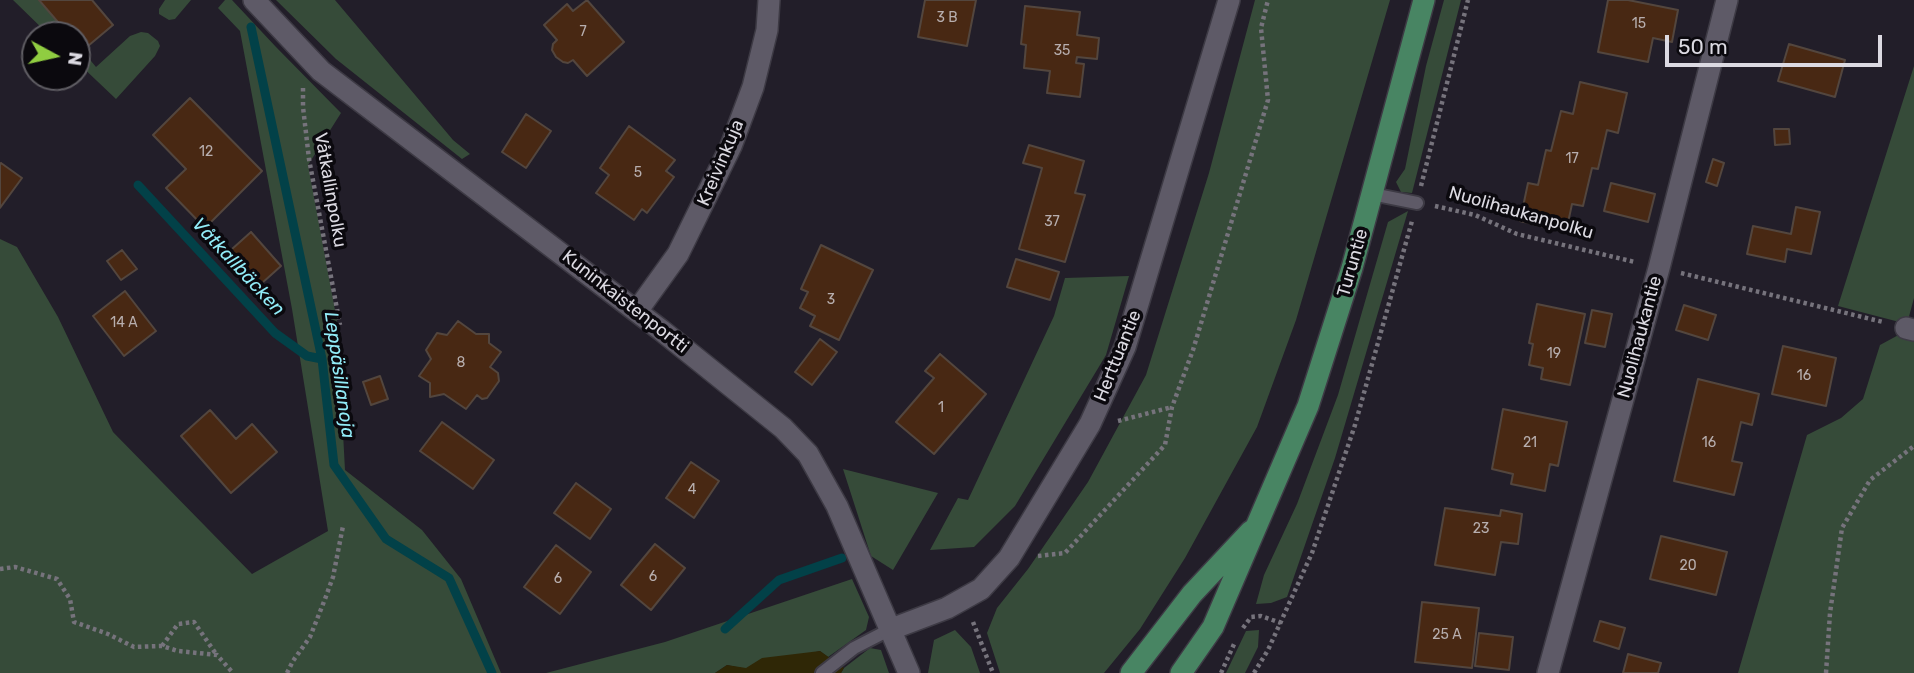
<!DOCTYPE html>
<meta charset="utf-8">
<style>
body{margin:0}
#map{position:relative;width:1914px;height:673px;overflow:hidden;background:#221e29;font-family:Rubik,sans-serif}
canvas{display:block}
.north{position:absolute;left:21px;top:21px;width:70px;height:70px;box-sizing:border-box;background:#0b090e;border:2px solid #5f5d63;border-radius:50%;rotate:98deg;font-size:19px;font-weight:700;line-height:28px;text-align:center;color:#dcdae2}
.north::after{content:'';display:block;margin:auto;width:24px;height:32px;background:#90cd41;clip-path:polygon(50% 0,100% 100%,50% 72%,0 100%)}
.scale{position:absolute;left:1665px;top:35px;width:217px;height:32px;box-sizing:border-box;border:4px solid #dcdae2;border-top:0;padding-left:9px;font-size:21px;line-height:24px;white-space:nowrap;color:#dcdae2;-webkit-text-stroke:5px #0b090e;paint-order:stroke}
</style>
<div id="map">
<canvas width="1914" height="673"></canvas>
<div class="north">N</div>
<div class="scale">50 m</div>
</div>
<script>
const ctx = document.querySelector('canvas').getContext('2d');
ctx.lineJoin = 'round';
function paint(path, color) {
  ctx.fillStyle = color;
  ctx.fill(path, 'evenodd');
}
function shape(rows) {
  const path = new Path2D();
  for (const r of rows) {
    path.moveTo(r[0], r[1]);
    for (let i = 2; i < r.length; i += 2) path.lineTo(r[i], r[i + 1]);
  }
  return path;
}
function trace(path, color, width, dash) {
  ctx.strokeStyle = color;
  ctx.lineWidth = width;
  ctx.lineCap = dash ? 'butt' : 'round';
  ctx.setLineDash(dash || []);
  ctx.stroke(path);
}
function label(font, color, halo, rows, align = 'center') {
  ctx.font = font + ' Rubik,sans-serif';
  ctx.lineWidth = 7;
  ctx.setLineDash([]);
  ctx.textBaseline = 'middle';
  ctx.strokeStyle = halo;
  ctx.fillStyle = color;
  for (const [text, x, y, turn = 0] of rows) {
    ctx.save();
    ctx.translate(x, y);
    ctx.rotate((+turn || 0) * Math.PI / 180);
    ctx.textAlign = isNaN(turn) ? turn : align;
    if (halo) ctx.strokeText(text, 0, 0);
    ctx.fillText(text, 0, 0);
    ctx.restore();
  }
}
paint(shape([
 [13,0,39,0,69,35,49,35],
 [165,0,191,0,175,19,169,20,159,14,159,9],
 [225,0,232,0,276,47,341,113,308,165,337,321,345,470,422,530,461,579,501,673,0,673,0,239,17,247,58,317,113,432,252,574,328,531,292,309,240,31,218,8],
 [276,0,335,0,453,140,470,154,462,159,336,59],
 [1255,0,1390,0,1296,320,1257,427,1185,558,1140,629,1104,673,1000,673,987,633,997,608,1028,569,1088,482,1146,375,1209,173],
 [1444,0,1461,0,1412,193,1401,192,1396,182,1405,169,1426,66],
 [141,32,148,33,158,41,160,46,155,56,116,99,77,62,77,44,96,67,130,36],
 [1914,66,1914,298,1907,324,1838,306],
 [1408,211,1335,458,1287,597,1271,603,1256,604,1264,575,1297,504,1338,395,1388,222],
 [1129,276,1106,355,1015,506,974,547,930,550,958,498,968,500,1054,316,1065,278],
 [1904,332,1914,335,1914,673,1738,673,1807,435,1841,418,1863,399,1880,345],
 [843,469,938,493,893,570,871,556],
 [852,579,869,617,866,630,828,657,820,651,746,669,727,665,715,673,546,673,665,642],
 [955,630,971,647,980,673,928,673,934,640],
 [1259,630,1258,647,1245,673,1226,673,1246,631],
 [870,648,881,650,889,673,841,673,844,668]
]), '#364b39');
paint(shape([
 [820,651,844,668,841,673,715,673,727,665,746,668,762,658]
]), '#2f2706');
trace(shape([
 [251,27,322,359,334,465,386,539,449,578,492,673],
 [138,185,275,333,307,356,322,359],
 [725,629,779,580,842,558]
]), '#024148', 9);
const building = shape([
 [39,0,92,0,113,25,82,51,77,44,77,35,69,35,39,0],
 [587,0,624,42,587,76,573,60,568,63,563,62,556,57,552,50,553,44,557,40,544,25,567,4,573,11,587,0],
 [925,0,976,0,967,46,918,37,925,0],
 [1608,0,1628,0,1678,10,1672,42,1653,38,1648,62,1598,52,1608,0],
 [1025,6,1080,12,1077,35,1099,38,1097,59,1077,57,1076,63,1084,64,1080,97,1047,93,1050,71,1024,68,1026,45,1021,44,1025,6],
 [1789,44,1845,60,1835,97,1778,81,1789,44],
 [1580,82,1627,93,1618,133,1607,130,1598,169,1592,168,1583,206,1572,204,1566,232,1520,221,1528,183,1538,185,1546,150,1551,151,1561,111,1573,114,1580,82],
 [190,98,262,171,205,228,166,188,186,169,153,135,190,98],
 [526,114,551,131,526,168,502,152,526,114],
 [629,126,675,160,666,171,674,177,647,213,642,209,634,220,596,193,609,175,600,168,629,126],
 [1774,129,1789,129,1790,144,1775,145,1774,129],
 [1029,145,1084,161,1075,193,1085,195,1065,262,1019,249,1042,168,1023,163,1029,145],
 [1713,159,1724,163,1717,186,1706,182,1713,159],
 [1,163,22,178,0,208,0,164,1,163],
 [1611,183,1655,194,1648,222,1604,211,1611,183],
 [1796,207,1820,212,1811,254,1787,249,1785,262,1747,254,1753,226,1791,234,1796,207],
 [251,232,281,266,252,292,222,258,251,232],
 [821,245,873,270,839,340,810,326,815,316,800,308,808,292,801,289,821,245],
 [122,250,137,269,121,280,107,261,122,250],
 [1016,259,1059,272,1050,300,1007,287,1016,259],
 [125,291,156,331,124,356,93,316,125,291],
 [1537,304,1585,314,1570,385,1541,379,1543,368,1529,365,1533,344,1529,343,1537,304],
 [1684,305,1716,315,1708,340,1676,330,1684,305],
 [1592,310,1612,314,1605,347,1585,343,1592,310],
 [458,321,476,334,489,334,489,343,501,352,490,367,498,373,499,381,487,398,482,399,477,395,466,409,444,394,430,397,430,383,419,376,431,359,426,350,437,333,447,335,458,321],
 [820,339,837,352,812,385,795,372,820,339],
 [1783,346,1836,358,1826,406,1772,394,1783,346],
 [940,354,986,394,934,454,896,422,934,378,925,371,940,354],
 [380,376,388,399,371,405,363,382,380,376],
 [1698,379,1759,394,1752,425,1741,422,1732,461,1742,463,1734,495,1674,481,1698,379],
 [1503,409,1567,422,1558,466,1550,464,1545,491,1511,484,1513,474,1492,469,1503,409],
 [210,410,236,439,252,424,277,452,231,493,181,436,210,410],
 [442,422,494,460,473,489,420,451,442,422],
 [691,462,719,481,694,518,666,498,691,462],
 [576,483,611,509,590,539,554,513,576,483],
 [1445,508,1500,516,1501,510,1522,514,1518,544,1501,542,1495,575,1435,565,1445,508],
 [1661,536,1727,552,1716,595,1650,579,1661,536],
 [655,544,685,568,651,610,621,585,655,544],
 [556,545,591,572,560,614,524,587,556,545],
 [1422,602,1479,608,1472,668,1415,662,1422,602],
 [1600,621,1625,628,1619,649,1594,641,1600,621],
 [1479,633,1513,637,1509,670,1475,666,1479,633],
 [1628,654,1661,663,1658,673,1623,673,1628,654]
]);
paint(building, '#482813');
trace(building, '#53463e', 2);
const service = shape([
 [1372,194,1417,203],
 [822,673,854,648,889,630]
]);
const minor = shape([
 [254,0,321,71,661,330,783,428,808,454,837,506,909,673],
 [637,311,678,254,731,146,753,87,767,30,769,0],
 [1906,328,1914,330],
 [889,630,947,608,981,589,1009,558,1090,424,1125,347,1229,0],
 [1548,673,1659,268,1727,0]
]);
const primary = shape([
 [1131,673,1192,594,1251,531],
 [1181,673,1213,627,1308,406,1352,268,1424,0]
]);
trace(service, '#3d3a44', 16);
trace(minor, '#3d3a44', 24);
trace(primary, '#3d3a44', 24);
trace(shape([
 [303,88,303,107,309,159,340,325],
 [1421,186,1468,0],
 [1435,206,1475,215,1517,234,1635,262],
 [1681,273,1883,322],
 [1118,421,1172,407],
 [1038,556,1065,553,1165,445,1172,407,1193,350,1268,100,1261,28,1268,0],
 [0,569,15,567,57,579,70,599,74,622,108,634,134,647,162,646,178,651,217,655,233,673],
 [973,622,993,673],
 [1243,628,1251,617,1261,616,1281,623],
 [162,646,178,624,194,622,216,654],
 [287,673,293,661,310,637,325,599,333,577,343,526],
 [1221,673,1235,642],
 [1254,673,1268,650,1312,553,1355,425,1412,221],
 [1826,673,1830,613,1842,528,1870,480,1914,446]
]), '#76737c', 4.5, [3.5, 3.5]);
trace(service, '#5e5a67', 12);
trace(minor, '#5e5a67', 21);
trace(primary, '#488563', 21);
label('14px', '#b7aeae', null, [
 ["3 B",947,18],
 ["15",1639,24],
 ["7",583,32],
 ["35",1062,51],
 ["12",206,152],
 ["17",1572,159],
 ["5",638,173],
 ["37",1052,222],
 ["3",831,300],
 ["14 A",124,323],
 ["19",1554,354],
 ["8",461,363],
 ["16",1804,376],
 ["1",941,408],
 ["21",1530,443],
 ["16",1709,443],
 ["4",692,490],
 ["23",1481,529],
 ["20",1688,566],
 ["6",653,577],
 ["6",558,579],
 ["25 A",1447,635]
]);
label('18px', '#dcdae2', '#0b090e', [
 ["Kreivinkuja",721,163,-67],
 ["Våtkallinpolku",330,190,80],
 ["Nuolihaukanpolku",1521,213,16],
 ["Turuntie",1353,263,-74],
 ["Kuninkaistenportti",625,302,38],
 ["Nuolihaukantie",1640,337,-75],
 ["Herttuantie",1118,356,-68]
]);
label('italic 19px', '#92ecf8', '#0b090e', [
 ["Våtkallbäcken",238,267,47],
 ["Leppäsillanoja",339,375,82]
]);
</script>
